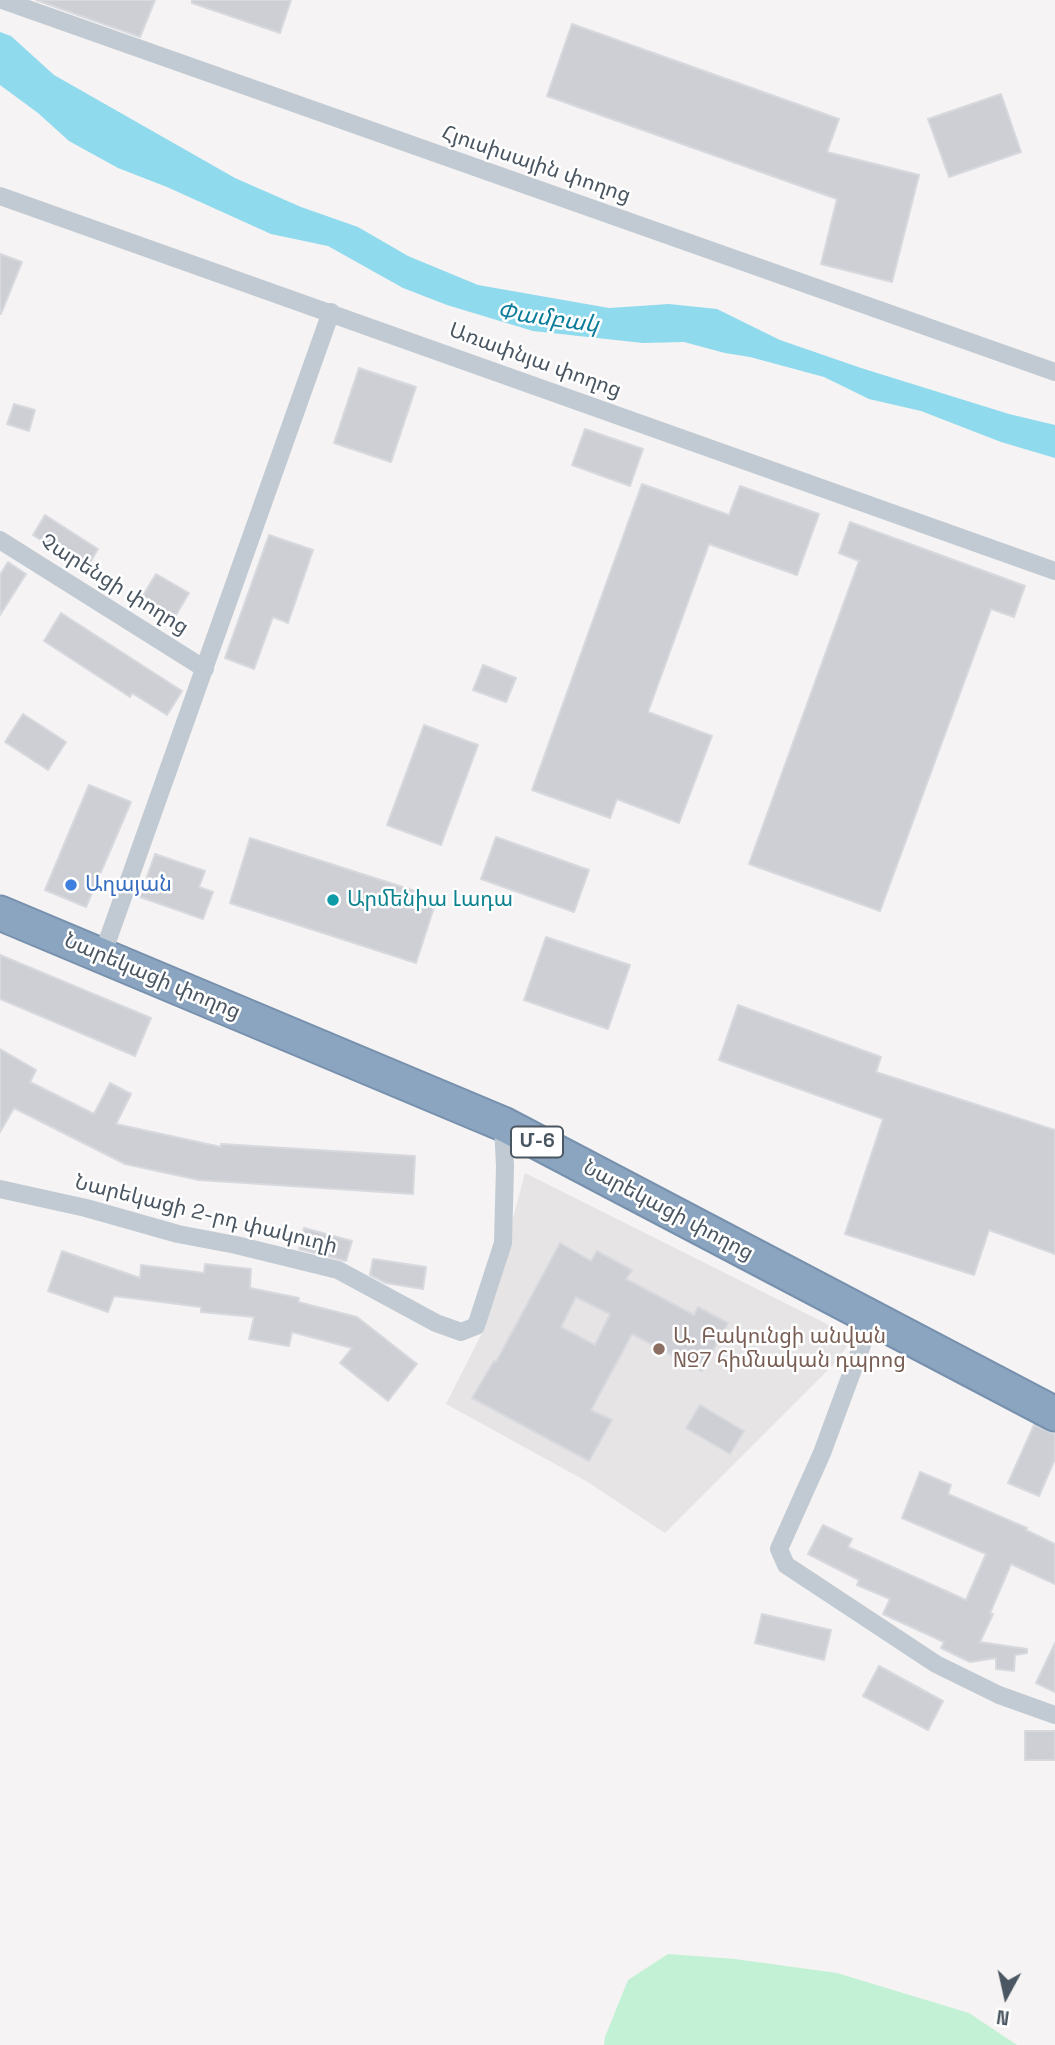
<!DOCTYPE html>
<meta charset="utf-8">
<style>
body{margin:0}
#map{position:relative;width:1055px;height:2045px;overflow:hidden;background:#f5f3f3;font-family:"Space Grotesk",sans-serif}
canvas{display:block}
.north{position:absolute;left:971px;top:1961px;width:70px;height:70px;-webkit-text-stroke:5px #fff;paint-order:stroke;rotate:188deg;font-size:19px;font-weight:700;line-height:28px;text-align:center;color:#4a5661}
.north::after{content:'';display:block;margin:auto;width:24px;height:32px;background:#4a5661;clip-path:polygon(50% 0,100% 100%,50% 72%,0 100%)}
</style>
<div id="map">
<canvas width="1055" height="2045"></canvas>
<div class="north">N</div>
</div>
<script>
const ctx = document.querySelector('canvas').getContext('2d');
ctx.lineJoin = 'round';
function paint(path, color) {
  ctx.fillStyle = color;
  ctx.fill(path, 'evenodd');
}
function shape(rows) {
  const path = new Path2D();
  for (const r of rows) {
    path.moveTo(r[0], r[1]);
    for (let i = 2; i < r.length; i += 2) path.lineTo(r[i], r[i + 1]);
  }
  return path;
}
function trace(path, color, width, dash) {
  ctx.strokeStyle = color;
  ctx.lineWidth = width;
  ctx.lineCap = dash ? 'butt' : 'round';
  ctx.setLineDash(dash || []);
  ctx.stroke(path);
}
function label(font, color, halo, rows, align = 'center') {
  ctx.font = font + ' "Space Grotesk","Noto Sans Armenian",sans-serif';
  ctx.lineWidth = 5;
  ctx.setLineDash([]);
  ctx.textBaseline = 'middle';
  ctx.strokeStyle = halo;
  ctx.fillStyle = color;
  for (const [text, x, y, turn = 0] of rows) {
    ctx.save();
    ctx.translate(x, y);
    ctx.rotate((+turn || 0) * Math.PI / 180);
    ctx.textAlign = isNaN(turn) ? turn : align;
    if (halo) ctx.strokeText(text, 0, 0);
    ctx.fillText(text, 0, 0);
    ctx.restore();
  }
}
paint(shape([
 [525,1173,853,1337,837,1361,665,1533,586,1481,446,1404,484,1329]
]), '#e6e4e5');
paint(shape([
 [668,1954,735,1959,837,1973,969,2013,1017,2045,604,2045,605,2037,628,1980]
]), '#c3f1d5');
paint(shape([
 [0,32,11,36,54,75,235,178,301,207,358,227,408,256,478,285,609,308,669,304,717,309,780,340,861,368,1009,414,1055,425,1055,458,1001,442,921,411,869,399,824,377,750,357,725,353,684,342,643,343,533,331,447,305,403,288,328,246,271,234,167,187,118,168,69,141,38,113,0,85]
]), '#90daee');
const building = shape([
 [36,0,155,0,140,37,36,0],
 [192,0,291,0,280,33,192,3,192,0],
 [572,24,839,119,827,152,919,175,892,282,821,264,837,199,547,96,572,24],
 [1001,94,1021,152,949,177,928,119,1001,94],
 [0,254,22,262,1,314,0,314,0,254],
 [359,368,416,387,391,462,334,443,359,368],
 [14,404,35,410,29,431,7,424,14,404],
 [585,429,643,449,630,486,572,465,585,429],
 [642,484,729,515,740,486,819,514,797,575,709,544,648,712,712,736,679,823,617,799,610,818,532,790,642,484],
 [45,515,98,549,86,569,33,535,45,515],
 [850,522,1025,586,1014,617,991,609,880,911,749,864,859,561,839,553,850,522],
 [269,535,313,550,288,623,273,617,254,669,225,658,269,535],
 [8,562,26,574,0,615,0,575,8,562],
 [156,574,189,593,172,622,139,602,156,574],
 [61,613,182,691,167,715,132,693,130,697,44,641,61,613],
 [483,665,516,678,506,702,473,690,483,665],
 [23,714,66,742,48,770,5,742,23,714],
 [424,725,478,745,441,845,387,825,424,725],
 [89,785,131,802,86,907,45,890,89,785],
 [496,837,589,870,574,912,481,879,496,837],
 [250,838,437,898,416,963,230,903,250,838],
 [155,854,205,871,199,887,213,892,203,919,140,897,155,854],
 [546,937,630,965,608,1029,524,1000,546,937],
 [0,955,151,1018,135,1056,0,999,0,955],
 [738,1005,881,1057,876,1072,1055,1130,1055,1254,989,1230,974,1275,845,1234,883,1119,719,1060,738,1005],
 [0,1049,36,1070,30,1082,94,1114,110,1083,131,1094,116,1124,221,1147,221,1144,415,1156,413,1194,199,1180,125,1164,14,1108,0,1132,0,1049],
 [304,1228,352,1241,346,1261,299,1249,304,1228],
 [560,1243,591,1261,597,1251,632,1270,626,1279,694,1315,698,1307,728,1323,702,1371,632,1334,591,1410,612,1420,589,1461,472,1398,494,1361,496,1362,560,1243],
 [576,1297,610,1314,595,1345,561,1327,576,1297],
 [62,1251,140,1278,141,1265,204,1273,205,1264,251,1269,250,1288,299,1298,298,1302,357,1317,417,1364,388,1401,340,1363,352,1348,292,1332,289,1346,249,1339,254,1317,201,1312,201,1307,114,1296,108,1312,48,1291,62,1251],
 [373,1259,426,1267,423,1289,386,1283,370,1275,373,1259],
 [700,1405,744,1431,730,1454,686,1428,700,1405],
 [1034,1425,1055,1434,1055,1459,1039,1496,1008,1483,1034,1425],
 [920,1472,951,1485,948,1494,1027,1528,1026,1530,1055,1544,1055,1584,1011,1564,990,1613,993,1614,980,1642,1027,1649,1027,1653,1015,1655,1014,1671,996,1669,996,1658,970,1662,941,1648,944,1642,883,1614,890,1599,857,1585,859,1580,808,1554,823,1525,852,1539,848,1547,966,1600,986,1554,902,1518,920,1472],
 [762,1614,831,1630,824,1660,755,1643,762,1614],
 [1055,1643,1055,1692,1036,1683,1055,1643],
 [879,1666,943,1701,928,1730,863,1696,879,1666],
 [1025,1731,1055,1731,1055,1760,1025,1760,1025,1731]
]);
paint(building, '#cdcfd5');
trace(building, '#d7d9de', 2);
const highway = shape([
 [0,913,503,1124,1055,1414]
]);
trace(highway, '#7690ad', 37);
trace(shape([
 [2,0,1055,372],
 [0,196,1055,571],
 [0,540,205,669],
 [102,956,331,312],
 [0,1189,86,1208,178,1234,236,1245,338,1270,436,1323,461,1332,476,1326,503,1243,505,1166,503,1124],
 [872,1318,822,1453,779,1549,786,1565,936,1664,999,1695,1055,1715]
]), '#c1cad2', 18);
trace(highway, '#8ba5c1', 33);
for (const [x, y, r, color] of [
 [71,885,7,"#3f7fe0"],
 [333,900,7,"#0f9aa8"],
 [659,1349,7,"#8d6e63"]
]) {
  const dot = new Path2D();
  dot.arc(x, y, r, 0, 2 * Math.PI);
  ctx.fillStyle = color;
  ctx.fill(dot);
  trace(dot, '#fff', 2.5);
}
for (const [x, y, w] of [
 [537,1142,52]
]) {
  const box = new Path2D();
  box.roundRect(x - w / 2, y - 15.5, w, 31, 5);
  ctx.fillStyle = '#fff';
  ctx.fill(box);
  trace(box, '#4a5661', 2);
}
label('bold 19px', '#4a5661', null, [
 ["Մ-6",537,1142]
]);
label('21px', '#4a5661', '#fff', [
 ["Հյուսիսային փողոց",536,165,19],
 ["Առափնյա փողոց",535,361,20],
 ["Չարենցի փողոց",114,585,32],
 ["Նարեկացի փողոց",152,977,23],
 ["Նարեկացի փողոց",668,1211,28],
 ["Նարեկացի 2-րդ փակուղի",206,1215,14]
]);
label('21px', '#366cbe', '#fff', [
 ["Աղայան",85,885]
], 'left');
label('21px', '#0d838f', '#fff', [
 ["Արմենիա Լադա",347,900]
], 'left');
label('21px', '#785e54', '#fff', [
 ["Ա. Բակունցի անվան",673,1337],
 ["№7 հիմնական դպրոց",673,1361]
], 'left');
label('italic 23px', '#0c7c9b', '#fff', [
 ["Փամբակ",548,319,8]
]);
</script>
